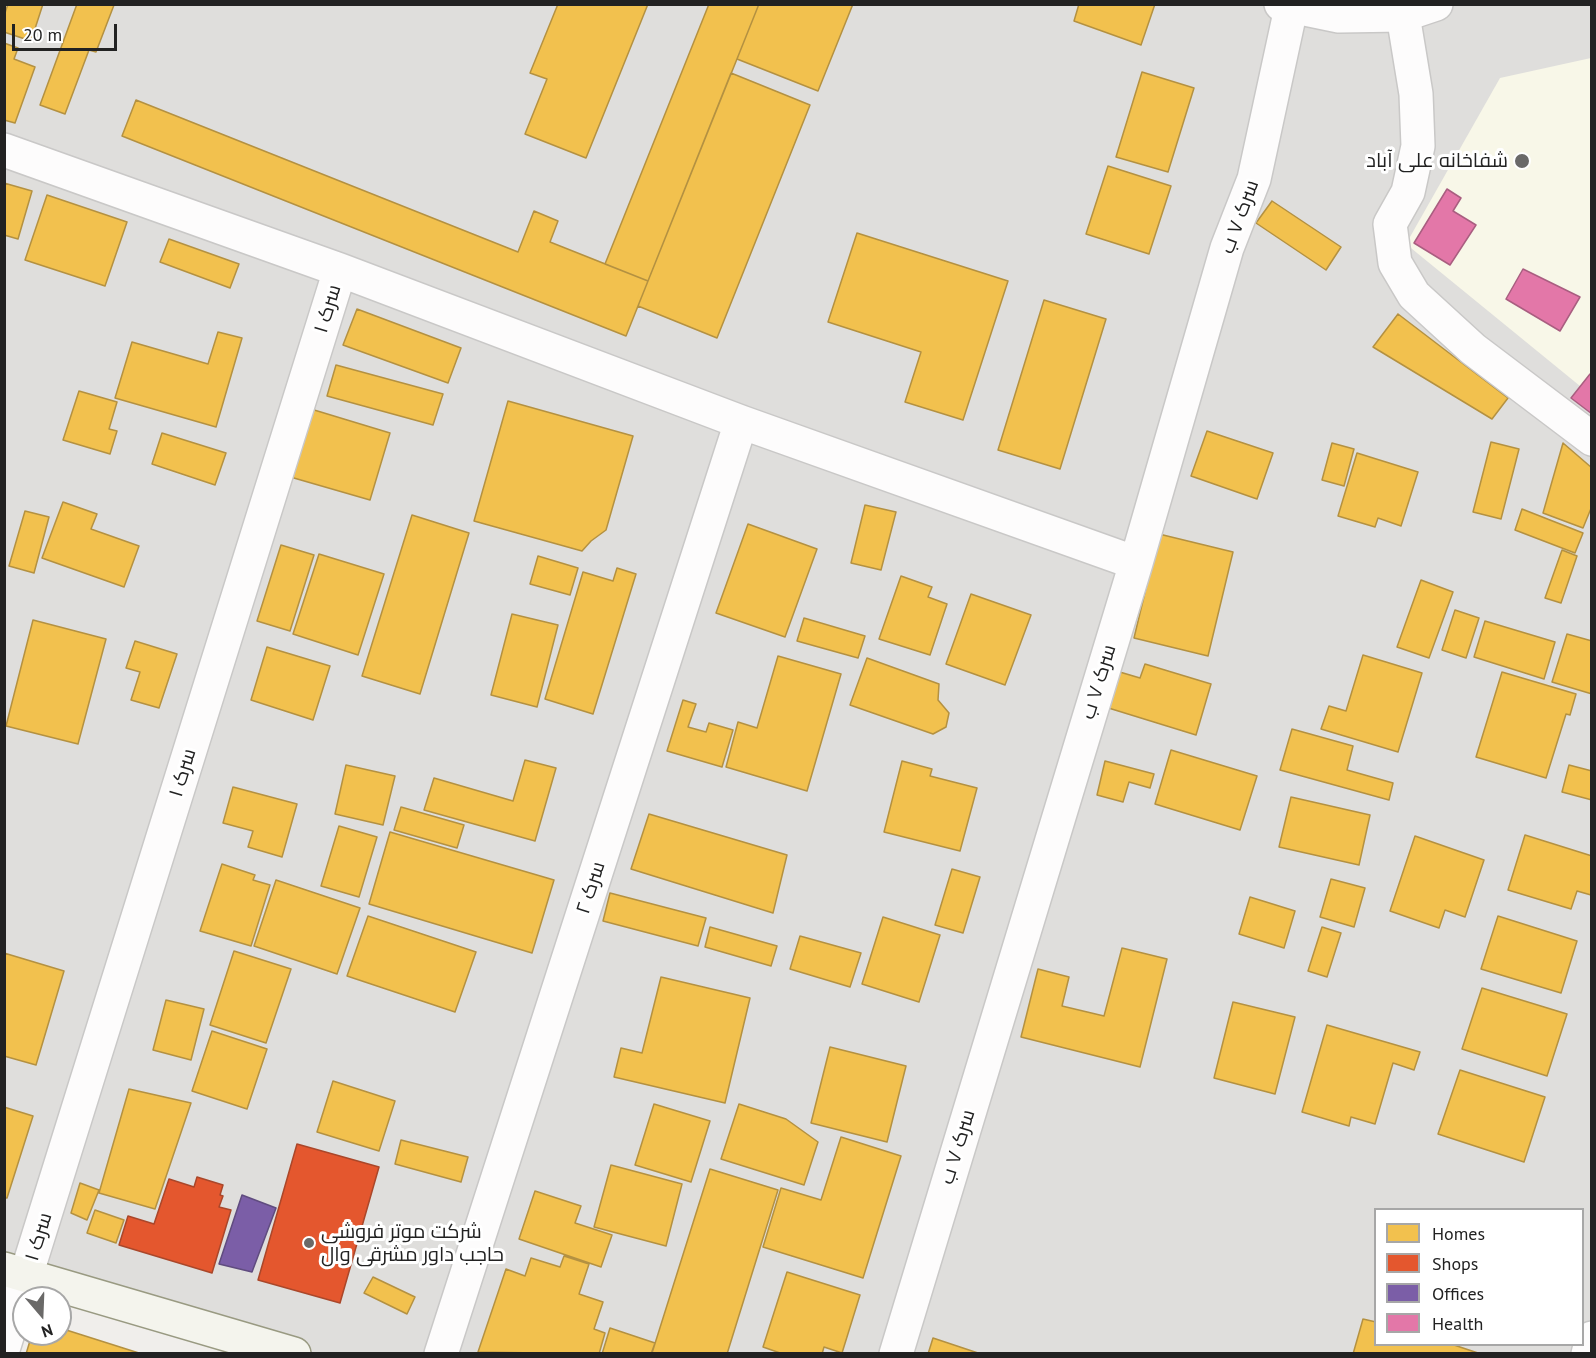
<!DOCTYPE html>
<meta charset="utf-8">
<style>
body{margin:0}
#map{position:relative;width:1596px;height:1358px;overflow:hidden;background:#f0eeeb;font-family:"PT Sans",sans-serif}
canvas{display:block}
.frame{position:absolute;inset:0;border:6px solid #222;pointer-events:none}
.legend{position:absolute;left:1374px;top:1208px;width:210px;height:138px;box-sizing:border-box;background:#fff;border:2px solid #a7a7a7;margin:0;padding:8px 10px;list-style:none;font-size:18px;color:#222}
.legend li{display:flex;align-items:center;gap:12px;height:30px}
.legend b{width:30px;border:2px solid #a7a7a7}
.north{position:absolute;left:12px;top:1286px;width:60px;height:60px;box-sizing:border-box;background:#fff;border:2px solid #a7a7a7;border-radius:50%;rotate:161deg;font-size:16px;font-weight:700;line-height:24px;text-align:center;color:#222}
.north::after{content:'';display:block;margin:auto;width:21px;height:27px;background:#6a6968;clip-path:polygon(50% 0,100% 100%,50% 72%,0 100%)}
.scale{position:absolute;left:12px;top:24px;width:105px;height:27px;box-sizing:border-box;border:3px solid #222;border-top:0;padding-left:8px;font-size:18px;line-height:21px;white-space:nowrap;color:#222;-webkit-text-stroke:4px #fff;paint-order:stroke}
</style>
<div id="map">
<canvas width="1596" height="1358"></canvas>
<div class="frame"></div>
<ul class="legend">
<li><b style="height:16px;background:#f2c14e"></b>Homes</li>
<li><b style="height:16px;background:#e4572e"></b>Shops</li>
<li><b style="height:16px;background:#7b5ea7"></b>Offices</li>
<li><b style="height:16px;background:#e377a8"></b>Health</li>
</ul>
<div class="north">N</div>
<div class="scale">20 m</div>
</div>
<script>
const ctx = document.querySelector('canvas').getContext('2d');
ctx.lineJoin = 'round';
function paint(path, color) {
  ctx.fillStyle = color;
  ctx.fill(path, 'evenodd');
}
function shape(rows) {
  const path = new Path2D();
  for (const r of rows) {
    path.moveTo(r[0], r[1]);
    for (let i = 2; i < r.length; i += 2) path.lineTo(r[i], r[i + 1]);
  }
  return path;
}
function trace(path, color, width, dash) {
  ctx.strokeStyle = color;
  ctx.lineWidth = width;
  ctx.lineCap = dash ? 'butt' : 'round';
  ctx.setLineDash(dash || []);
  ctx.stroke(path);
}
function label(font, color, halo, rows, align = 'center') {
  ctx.font = font + ' "PT Sans",Cairo,sans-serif';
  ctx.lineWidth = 6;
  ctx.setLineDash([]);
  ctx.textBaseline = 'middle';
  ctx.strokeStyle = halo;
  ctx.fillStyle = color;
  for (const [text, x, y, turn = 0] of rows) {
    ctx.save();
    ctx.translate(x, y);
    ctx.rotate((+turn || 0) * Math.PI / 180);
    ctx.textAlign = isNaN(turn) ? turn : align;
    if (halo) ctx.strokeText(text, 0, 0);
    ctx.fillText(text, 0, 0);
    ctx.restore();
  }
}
paint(shape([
 [4,5,1591,5,1591,1353,294,1353,5,1269],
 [1376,1210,1582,1210,1582,1344,1376,1344]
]), '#dfdedc');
paint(shape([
 [1591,58,1591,395,1406,244,1500,78]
]), '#f8f7e8');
const homes = shape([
 [8,4,43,4,31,41,4,32,4,16,8,4],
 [77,4,114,5,96,52,89,50,65,114,40,105,77,4],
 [558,4,648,4,586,158,525,134,547,79,530,73,558,4],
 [709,4,759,4,648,281,605,264,709,4],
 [759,4,853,4,818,91,737,59,759,4],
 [1079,4,1155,4,1141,45,1074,21,1079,4],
 [4,43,18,48,14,59,35,67,15,123,4,120,4,43],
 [1142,72,1194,88,1168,172,1116,157,1142,72],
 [731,73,810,105,717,338,638,306,731,73],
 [136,100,518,252,534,211,558,221,550,242,648,281,626,336,122,136,136,100],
 [1108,166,1171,186,1149,254,1086,234,1108,166],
 [4,183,32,191,18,239,4,235,4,183],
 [47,195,127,222,105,286,25,260,47,195],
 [1272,201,1341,247,1326,270,1256,223,1272,201],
 [857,233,1008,281,963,420,905,402,921,352,828,322,857,233],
 [169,239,239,264,230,288,160,262,169,239],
 [1044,300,1106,319,1060,469,998,450,1044,300],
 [357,309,461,348,448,383,343,345,357,309],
 [1398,314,1508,398,1492,419,1373,347,1398,314],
 [218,332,242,338,216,427,115,398,132,342,208,364,218,332],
 [336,365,443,394,433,425,327,396,336,365],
 [79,391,117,402,109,429,117,431,110,454,63,440,79,391],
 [508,401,633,436,606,530,591,541,582,551,474,521,508,401],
 [301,406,390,433,370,500,280,474,301,406],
 [1207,431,1273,453,1257,499,1191,476,1207,431],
 [162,433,226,453,215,485,152,464,162,433],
 [1491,442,1519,449,1501,519,1473,512,1491,442],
 [1332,443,1354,449,1344,486,1322,480,1332,443],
 [1563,443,1592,468,1592,506,1583,528,1543,513,1563,443],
 [1357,453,1418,472,1401,526,1378,518,1375,527,1338,516,1357,453],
 [63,502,97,514,91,529,139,546,124,587,42,558,63,502],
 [865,505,896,512,881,570,851,563,865,505],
 [1522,509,1583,533,1575,553,1515,530,1522,509],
 [25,511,49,517,34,573,9,566,25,511],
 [412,515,469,533,420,694,362,676,412,515],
 [748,524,817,549,785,637,716,613,748,524],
 [1159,534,1233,552,1208,656,1134,638,1159,534],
 [281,545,314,555,290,631,257,621,281,545],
 [1562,550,1577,556,1561,603,1545,598,1562,550],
 [319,554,384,574,358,655,293,634,319,554],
 [538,556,578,568,570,595,530,584,538,556],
 [617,568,636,574,593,714,545,699,583,572,613,581,617,568],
 [901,576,932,587,928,597,947,604,930,655,879,639,901,576],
 [1421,580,1453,592,1429,658,1397,647,1421,580],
 [971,594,1031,615,1005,685,946,664,971,594],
 [1455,610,1479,618,1466,658,1442,650,1455,610],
 [512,614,558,625,537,707,491,695,512,614],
 [804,618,865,636,858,658,797,641,804,618],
 [33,620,106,639,78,744,6,726,33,620],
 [1485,621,1555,642,1544,679,1474,657,1485,621],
 [1567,634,1592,641,1592,694,1552,682,1567,634],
 [135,641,177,654,159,708,131,700,140,672,126,668,135,641],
 [267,647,330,666,313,720,251,700,267,647],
 [1363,655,1422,673,1398,752,1321,729,1329,706,1346,711,1363,655],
 [778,656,841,674,807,791,726,767,738,722,757,728,778,656],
 [867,658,939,684,938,700,949,713,946,727,933,734,850,705,867,658],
 [1145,664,1211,684,1196,735,1102,706,1113,670,1140,678,1145,664],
 [1502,672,1576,694,1570,715,1566,714,1546,778,1476,757,1502,672],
 [683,700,696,704,688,727,706,732,709,723,733,730,722,767,667,751,683,700],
 [1292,729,1353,746,1347,770,1393,783,1389,800,1280,770,1292,729],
 [1171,750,1257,776,1240,830,1155,804,1171,750],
 [525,760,556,768,535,841,424,810,434,778,513,801,525,760],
 [902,761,932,769,930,776,977,788,960,851,884,832,902,761],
 [1105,761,1154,774,1150,788,1129,782,1123,802,1097,795,1105,761],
 [346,765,395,776,383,825,335,814,346,765],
 [1569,765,1592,771,1592,800,1562,792,1569,765],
 [233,787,297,804,282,857,248,847,253,831,223,823,233,787],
 [1291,797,1370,815,1359,865,1279,847,1291,797],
 [401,807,464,825,457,848,394,830,401,807],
 [649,814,787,855,773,913,631,869,649,814],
 [339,826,377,837,359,897,321,886,339,826],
 [390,832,554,880,532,953,369,904,390,832],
 [1525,835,1592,856,1591,895,1577,891,1571,909,1508,890,1525,835],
 [1415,836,1484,860,1465,917,1445,910,1439,928,1390,911,1415,836],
 [222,864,255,875,253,880,270,885,251,946,200,931,222,864],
 [952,869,980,877,963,933,935,925,952,869],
 [1331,879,1365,888,1354,927,1320,917,1331,879],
 [276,880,360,908,337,974,254,946,276,880],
 [610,893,706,918,698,946,603,921,610,893],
 [1250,897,1295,911,1284,948,1239,934,1250,897],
 [368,916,476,952,455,1012,347,976,368,916],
 [1498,916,1577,941,1561,993,1481,969,1498,916],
 [883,917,940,935,919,1002,862,984,883,917],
 [710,927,777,946,771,966,705,947,710,927],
 [1322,927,1341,933,1327,977,1308,971,1322,927],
 [800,936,861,953,850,987,790,969,800,936],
 [1122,948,1167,959,1140,1067,1021,1037,1038,969,1069,977,1062,1006,1104,1016,1122,948],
 [234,951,291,969,266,1043,210,1025,234,951],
 [4,953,64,971,36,1065,4,1056,4,953],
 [661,977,750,998,725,1103,614,1077,621,1048,642,1053,661,977],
 [1482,988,1567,1014,1547,1076,1462,1049,1482,988],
 [166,1000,204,1009,191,1060,153,1050,166,1000],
 [1233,1002,1295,1017,1275,1094,1214,1078,1233,1002],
 [1327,1025,1420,1052,1414,1070,1393,1063,1375,1124,1351,1117,1349,1126,1302,1112,1327,1025],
 [212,1031,267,1049,247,1109,192,1091,212,1031],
 [830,1047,906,1066,887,1142,811,1123,830,1047],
 [1460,1070,1545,1097,1524,1162,1438,1134,1460,1070],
 [333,1081,395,1101,379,1151,317,1132,333,1081],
 [129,1089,191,1103,155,1209,99,1193,129,1089],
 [654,1104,710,1121,691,1182,635,1165,654,1104],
 [739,1104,786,1119,818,1142,804,1185,721,1159,739,1104],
 [4,1107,33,1116,7,1198,4,1198,4,1107],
 [841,1137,901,1156,863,1278,763,1247,781,1188,821,1200,841,1137],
 [401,1140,468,1157,461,1182,395,1164,401,1140],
 [611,1165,682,1184,666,1246,594,1227,611,1165],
 [710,1169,778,1190,727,1354,652,1353,710,1169],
 [80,1183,99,1190,87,1220,71,1213,80,1183],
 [535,1191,581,1206,575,1223,612,1235,601,1267,519,1239,535,1191],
 [95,1210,124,1220,116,1243,87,1233,95,1210],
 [564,1256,589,1264,579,1294,603,1302,594,1329,605,1333,599,1354,478,1352,506,1269,525,1276,531,1258,560,1267,564,1256],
 [787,1272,860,1295,842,1353,824,1347,822,1354,783,1354,763,1347,787,1272],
 [373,1277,415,1297,407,1314,364,1293,373,1277],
 [1363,1319,1376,1322,1376,1344,1451,1344,1481,1354,1353,1354,1363,1319],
 [60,1328,142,1354,26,1354,32,1334,60,1334,60,1328],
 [610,1328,655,1343,651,1354,602,1354,610,1328],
 [933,1338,981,1354,928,1354,933,1338]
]);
paint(homes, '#f2c14e');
trace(homes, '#b49141', 1.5);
const shops = shape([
 [297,1144,379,1167,340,1303,258,1280,297,1144],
 [197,1177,223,1185,220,1195,223,1196,219,1207,231,1210,212,1273,119,1245,128,1216,154,1224,169,1179,194,1187,197,1177]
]);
paint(shops, '#e4572e');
trace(shops, '#aa472a', 1.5);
const offices = shape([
 [242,1195,276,1208,252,1272,219,1264,242,1195]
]);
paint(offices, '#7b5ea7');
trace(offices, '#604c7f', 1.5);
const health = shape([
 [1447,189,1461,198,1453,211,1476,225,1450,265,1414,243,1447,189],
 [1523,269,1580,297,1560,331,1506,299,1523,269],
 [1590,374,1592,375,1592,414,1571,398,1590,374]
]);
paint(health, '#e377a8');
trace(health, '#a95e80', 1.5);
const minor = shape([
 [1403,15,1416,94,1418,146,1408,192,1390,224,1395,263,1414,295,1473,349,1592,439],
 [4,150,340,270,741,422,1136,563],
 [4,1346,340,270],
 [441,1354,741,422],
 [896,1354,1136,563,1227,248,1254,179,1291,8],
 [1588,1354,1592,1338]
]);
const tertiary = shape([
 [1281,4,1339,16,1403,15,1436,4]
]);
const secondary = shape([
 [4,1269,294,1354]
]);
trace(minor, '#c9c8c7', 36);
trace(tertiary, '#c9c8c7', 36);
trace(secondary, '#999a82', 36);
trace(minor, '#fdfcfc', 33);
trace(tertiary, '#fdfcfc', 33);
trace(secondary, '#f4f4ed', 33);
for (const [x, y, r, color] of [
 [1522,161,8,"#6a6968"],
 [309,1243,6,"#6a6968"]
]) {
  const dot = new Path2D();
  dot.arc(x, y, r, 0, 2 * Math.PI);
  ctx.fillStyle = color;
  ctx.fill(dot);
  trace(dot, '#fff', 2);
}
label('20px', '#222', '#fff', [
 ["شفاخانه علی آباد",1508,161],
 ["شرکت موتر فروشی",321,1232,"left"],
 ["حاجب داور مشرقی وال",321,1255,"left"]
], 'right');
label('20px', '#222', '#fff', [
 ["سرک ۷ ب",1240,217,-70],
 ["سرک ۱",328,309,-73],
 ["سرک ۷ ب",1099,682,-73],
 ["سرک ۱",183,773,-73],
 ["سرک ۲",591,888,-72],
 ["سرک ۷ ب",958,1147,-73],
 ["سرک ۱",39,1237,-73]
]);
</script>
